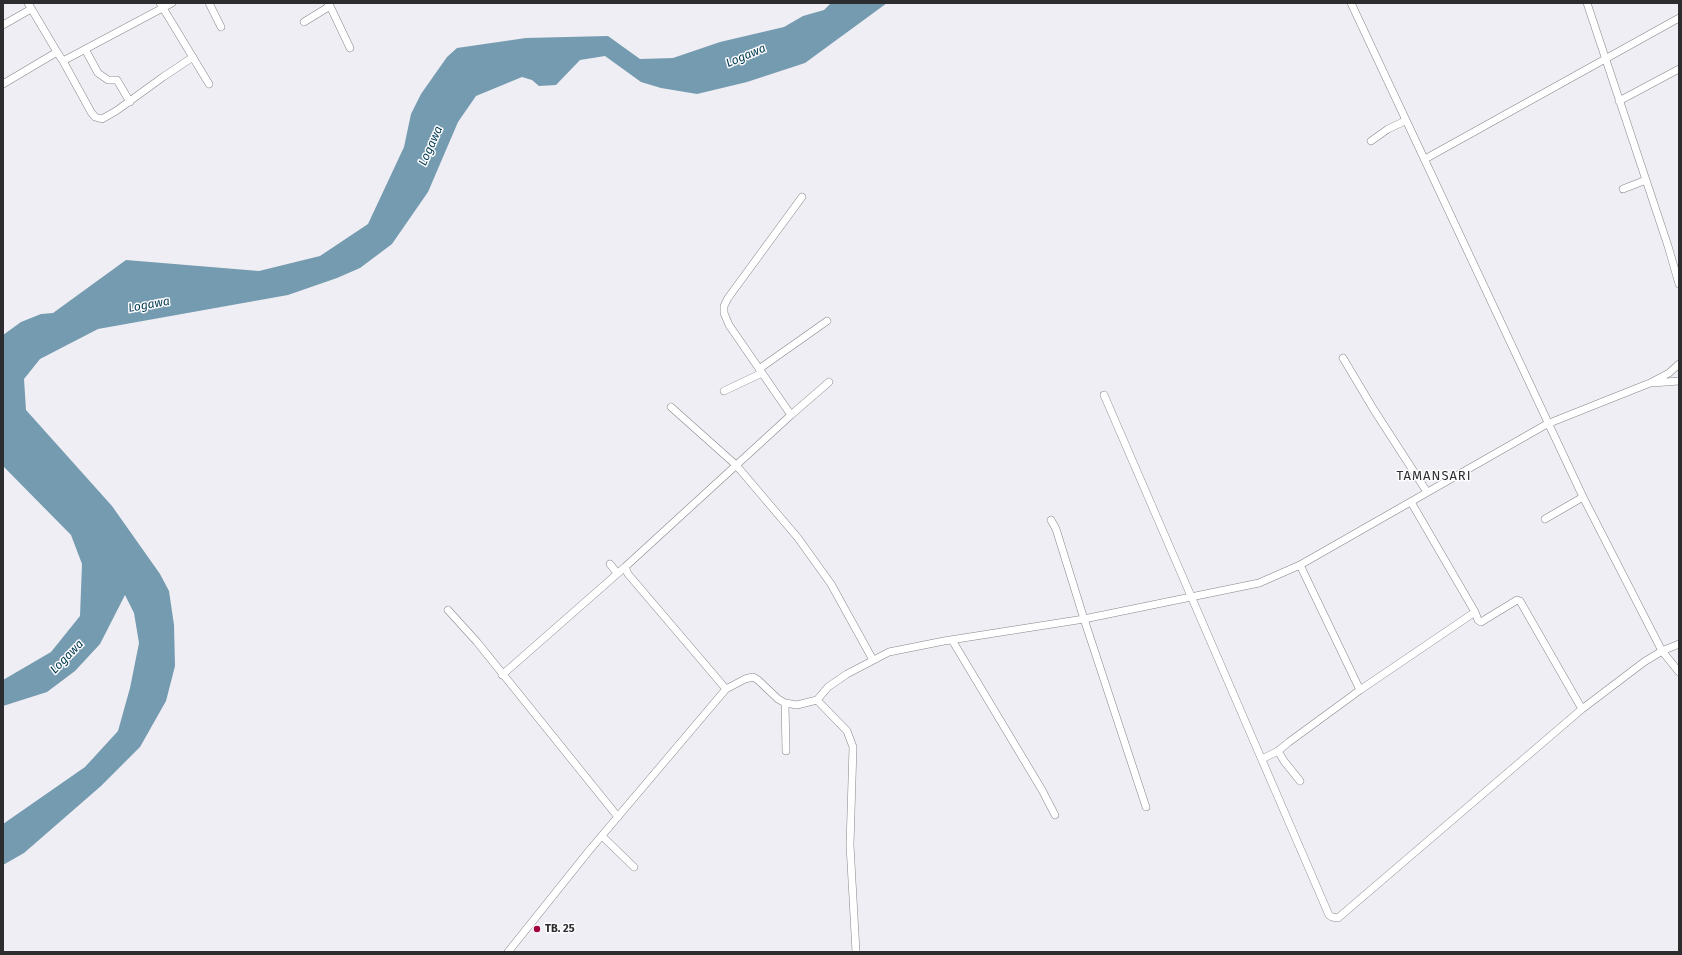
<!DOCTYPE html>
<style>
body{margin:0}
#map{position:relative;width:1682px;height:955px;overflow:hidden;background:#efeef4;font-family:"Fira Sans",sans-serif}
canvas{display:block}
.frame{position:absolute;inset:0;border:4px solid #2d2c2e;pointer-events:none}
</style>
<div id="map">
<canvas width="1682" height="955"></canvas>
<div class="frame"></div>
</div>
<script>
const ctx = document.querySelector('canvas').getContext('2d');
ctx.lineJoin = 'round';
function paint(path, color) {
  ctx.fillStyle = color;
  ctx.fill(path, 'evenodd');
}
function shape(rows) {
  const path = new Path2D();
  for (const r of rows) {
    path.moveTo(r[0], r[1]);
    for (let i = 2; i < r.length; i += 2) path.lineTo(r[i], r[i + 1]);
  }
  return path;
}
function trace(path, color, width, dash) {
  ctx.strokeStyle = color;
  ctx.lineWidth = width;
  ctx.lineCap = dash ? 'butt' : 'round';
  ctx.setLineDash(dash || []);
  ctx.stroke(path);
}
function label(font, color, halo, rows, align = 'center') {
  ctx.font = font + ' "Fira Sans",sans-serif';
  ctx.lineWidth = 3;
  ctx.setLineDash([]);
  ctx.textBaseline = 'middle';
  ctx.strokeStyle = halo;
  ctx.fillStyle = color;
  for (const [text, x, y, turn = 0] of rows) {
    ctx.save();
    ctx.translate(x, y);
    ctx.rotate((+turn || 0) * Math.PI / 180);
    ctx.textAlign = isNaN(turn) ? turn : align;
    if (halo) ctx.strokeText(text, 0, 0);
    ctx.fillText(text, 0, 0);
    ctx.restore();
  }
}
paint(shape([
 [831,3,887,3,805,63,747,82,697,94,661,88,641,82,605,56,580,60,556,85,539,86,532,80,522,77,476,96,458,122,428,192,392,244,360,268,337,278,288,295,98,329,40,359,24,379,26,410,112,506,160,574,169,591,174,625,175,666,166,701,140,747,101,786,24,853,3,865,3,824,85,767,118,731,130,688,139,643,134,613,125,595,100,644,75,671,47,692,3,706,3,680,51,652,80,616,82,564,71,535,3,466,3,335,21,322,41,314,53,313,126,260,259,271,320,256,368,224,404,147,411,114,421,94,447,57,457,48,526,38,608,36,640,59,673,58,720,42,784,27,803,16,824,10]
]), '#749baf');
const street = shape([
 [28,3,57,52],
 [160,3,209,84],
 [209,3,221,27],
 [1351,3,1583,497,1662,651,1679,672],
 [1587,3,1668,246,1679,284],
 [330,6,350,48],
 [304,22,330,6,328,3],
 [3,25,31,9],
 [85,49,98,73,108,80,117,80,130,102],
 [63,61,91,112,95,117,102,119,116,111,163,77,193,57],
 [3,84,57,52,63,61,172,3],
 [1619,101,1679,69],
 [1371,141,1388,129,1405,121],
 [1425,159,1679,18],
 [1623,189,1646,180],
 [1343,358,1374,410,1427,492],
 [759,369,827,321],
 [1652,383,1679,381],
 [724,391,762,373],
 [1104,395,1329,915,1332,917,1338,918,1582,709,1644,662,1662,651,1679,644],
 [671,407,736,465,798,538,831,584,873,660],
 [791,415,729,325,724,313,724,306,728,298,802,197],
 [1545,519,1583,497],
 [1051,520,1056,529,1084,619,1146,807],
 [610,564,617,573],
 [1300,565,1360,690],
 [448,610,477,642,618,817],
 [1475,612,1478,620,1481,622,1517,600,1520,601,1582,709],
 [952,640,1042,790,1055,815],
 [502,675,625,567],
 [726,689,628,574,625,567,791,415,829,382],
 [817,700,847,731,853,747,850,845,856,952],
 [785,703,786,751],
 [1278,751,1284,761,1300,781],
 [1262,759,1278,751,1289,742,1360,690,1475,612,1411,502],
 [602,836,634,867],
 [508,952,588,852,726,689,745,679,753,677,758,680,778,699,785,703,797,705,817,700,828,687,847,674,889,652,944,641,1084,619,1259,583,1300,565,1547,424,1650,383,1669,373,1679,364]
]);
trace(street, '#86858a', 8);
trace(street, '#fff', 7);
for (const [x, y, r, color] of [
 [537,929,4,"#a10340"]
]) {
  const dot = new Path2D();
  dot.arc(x, y, r, 0, 2 * Math.PI);
  ctx.fillStyle = color;
  ctx.fill(dot);
  trace(dot, '#fdfcfe', 1.5);
}
label('bold 11px', '#2d2c2e', '#fdfcfe', [
 ["TB. 25",545,929]
], 'left');
label('italic 12px', '#013a50', '#fdfcfe', [
 ["Logawa",746,56,-23],
 ["Logawa",431,146,-66],
 ["Logawa",149,305,-10],
 ["Logawa",67,657,-46]
]);
ctx.letterSpacing = '1px';
label('13px', '#2d2c2e', '#fdfcfe', [
 ["TAMANSARI",1434,476]
]);
ctx.letterSpacing = '0px';
</script>
